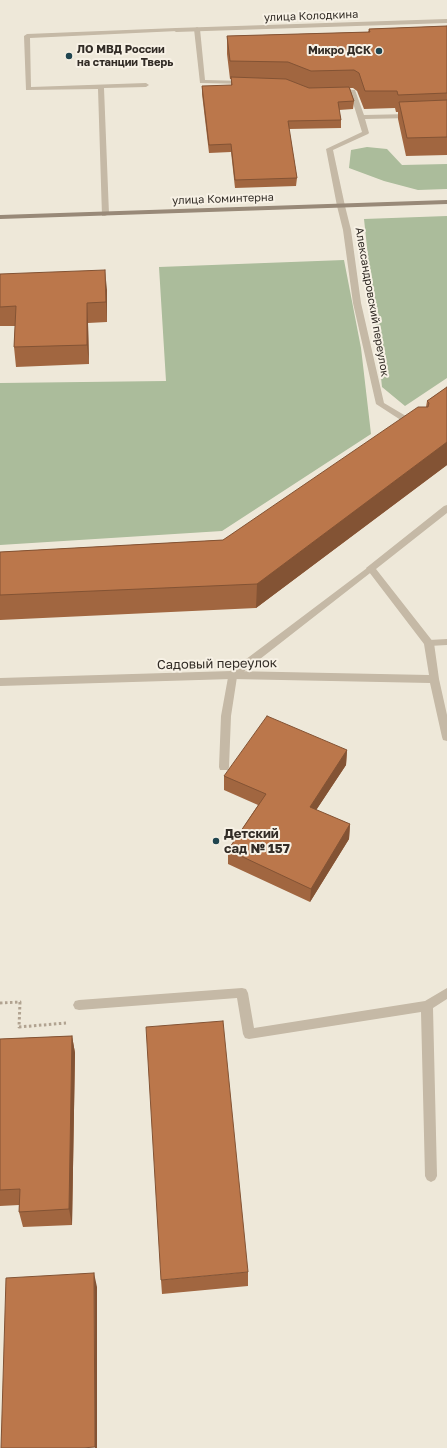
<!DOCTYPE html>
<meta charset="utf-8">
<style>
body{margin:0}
canvas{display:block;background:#eee8d9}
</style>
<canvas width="447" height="1448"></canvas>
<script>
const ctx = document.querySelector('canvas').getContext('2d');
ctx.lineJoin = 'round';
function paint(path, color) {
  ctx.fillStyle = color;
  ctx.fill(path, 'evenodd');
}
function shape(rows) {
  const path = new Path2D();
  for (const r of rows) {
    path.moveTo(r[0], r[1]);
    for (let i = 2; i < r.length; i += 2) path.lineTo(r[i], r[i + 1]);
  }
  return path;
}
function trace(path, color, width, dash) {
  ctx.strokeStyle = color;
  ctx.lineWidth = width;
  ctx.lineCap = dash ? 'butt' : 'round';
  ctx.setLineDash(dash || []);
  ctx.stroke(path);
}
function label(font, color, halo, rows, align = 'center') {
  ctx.font = font + ' "Golos Text",sans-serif';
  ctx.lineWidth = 4;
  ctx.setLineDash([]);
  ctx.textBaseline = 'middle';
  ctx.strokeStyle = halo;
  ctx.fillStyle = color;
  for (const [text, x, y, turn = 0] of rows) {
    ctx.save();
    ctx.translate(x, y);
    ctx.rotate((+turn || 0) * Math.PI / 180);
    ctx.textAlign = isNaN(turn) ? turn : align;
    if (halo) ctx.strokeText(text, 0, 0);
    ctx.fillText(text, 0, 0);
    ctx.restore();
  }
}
paint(shape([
 [367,147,387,149,402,165,447,164,447,189,418,190,384,181,349,168,351,150],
 [447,216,447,378,405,406,382,387,364,219],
 [344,260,361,348,371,434,222,531,0,545,0,383,166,381,159,267]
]), '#abbc9b');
trace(shape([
 [0,1003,20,1002,19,1027,66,1023]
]), '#b1a391', 3, [2.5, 2.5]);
paint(shape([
 [197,27,200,29,205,80,244,81,246,82,246,84,200,83,194,29,197,27],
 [176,28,179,30,178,31,30,38,31,87,146,83,149,85,146,87,104,88,109,214,105,216,102,216,98,89,26,90,24,36,27,34,176,28],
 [339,89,355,90,364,115,411,114,414,116,411,118,365,119,369,133,368,134,333,150,345,206,341,208,337,206,326,149,362,132,350,93,337,92,337,90,339,89],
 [371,565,374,566,376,568,374,570,237,677,231,716,229,767,228,770,220,770,219,767,221,716,229,672,371,565],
 [447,639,447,645,429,646,424,643,429,640,447,639],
 [242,988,246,989,248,993,254,1028,425,1001,447,988,447,999,433,1008,437,1176,435,1180,431,1182,427,1180,425,1176,421,1012,249,1039,245,1038,243,1034,237,998,79,1010,75,1009,73,1005,75,1001,79,1000,242,988]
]), '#c5b9a6');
paint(shape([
 [447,19,447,23,176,32,173,30,176,28,447,19],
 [338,204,341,204,345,206,351,230,361,303,384,403,416,422,417,424,416,426,410,426,376,404,353,303,343,230,337,206,338,204],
 [447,505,447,513,376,569,434,643,439,679,447,715,447,741,443,740,442,737,430,683,232,679,0,686,0,678,232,671,429,675,424,644,366,568,444,506,447,505]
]), '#c5b9a6');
paint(shape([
 [447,200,447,204,0,219,0,215,447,200]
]), '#988978');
paint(shape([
 [447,26,447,155,406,156,398,119,398,112,396,112,395,108,364,109,357,91,353,88,350,88,354,101,353,109,339,110,341,120,341,128,289,129,297,178,296,186,235,188,231,152,209,153,202,94,202,86,231,86,231,79,230,79,227,54,227,36,368,32,369,29],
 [0,274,107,290,107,322,88,323,89,364,16,367,14,347,15,326,0,326],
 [447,387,447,465,256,608,0,620,0,552,223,540,426,407,427,401],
 [347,750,346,765,316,810,350,824,349,839,310,902,228,864,228,850,258,805,224,790,224,776],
 [72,1036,75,1053,72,1225,23,1227,19,1212,19,1205,0,1206,0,1039],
 [248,1272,248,1286,162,1294,161,1280]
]), '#a16640');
paint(shape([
 [105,270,107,290,107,322,106,302],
 [87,303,88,323,89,364,87,345],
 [447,442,447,465,256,608,257,584],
 [347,750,346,765,309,821,310,807],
 [350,824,349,839,310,902,311,889],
 [72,1036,75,1053,72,1225,69,1209],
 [94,1273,97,1287,97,1448,95,1448,95,1447]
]), '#835334');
const building = shape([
 [447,26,447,93,398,95,397,91,365,91,359,73,354,70,311,71,288,62,230,61,227,36,370,32,369,29,447,26],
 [231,77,286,79,309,88,349,87,354,101,338,102,341,120,288,121,297,178,235,180,231,144,209,145,202,86,232,85,231,77],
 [447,100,447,137,407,138,399,102,447,100],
 [105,270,106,302,87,303,87,345,14,347,16,306,0,307,0,274,105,270],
 [447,387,447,442,257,584,0,595,0,552,223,540,418,407,428,407,429,403,427,401,447,387],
 [267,716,347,750,310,807,350,824,311,889,228,850,266,794,224,776,267,716],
 [223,1021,248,1272,161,1280,146,1027,223,1021],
 [72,1036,69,1209,19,1212,20,1189,0,1190,0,1039,72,1036],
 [94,1273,95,1447,82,1448,1,1448,6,1278,94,1273]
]);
paint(building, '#bb774b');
trace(building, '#835334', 1);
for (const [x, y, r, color] of [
 [379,51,4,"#20454f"],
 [69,56,4,"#20454f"],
 [216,841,4,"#20454f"]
]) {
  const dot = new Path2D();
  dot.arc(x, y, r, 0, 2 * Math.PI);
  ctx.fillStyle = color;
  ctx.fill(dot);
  trace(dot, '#f7f1e5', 1.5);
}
label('11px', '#322c26', '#f7f1e5', [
 ["улица Колодкина",311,16,-2],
 ["улица Коминтерна",223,199,-2],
 ["Александровский переулок",372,302,80]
]);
label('bold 11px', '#322c26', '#f7f1e5', [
 ["ЛО МВД России",77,50],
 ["на станции Тверь",77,63],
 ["Микро ДСК",371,51,"right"]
], 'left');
label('13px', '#322c26', '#f7f1e5', [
 ["Садовый переулок",217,664,-1]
]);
label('bold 13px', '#322c26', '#f7f1e5', [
 ["Детский",224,834],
 ["сад № 157",224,849]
], 'left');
</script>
